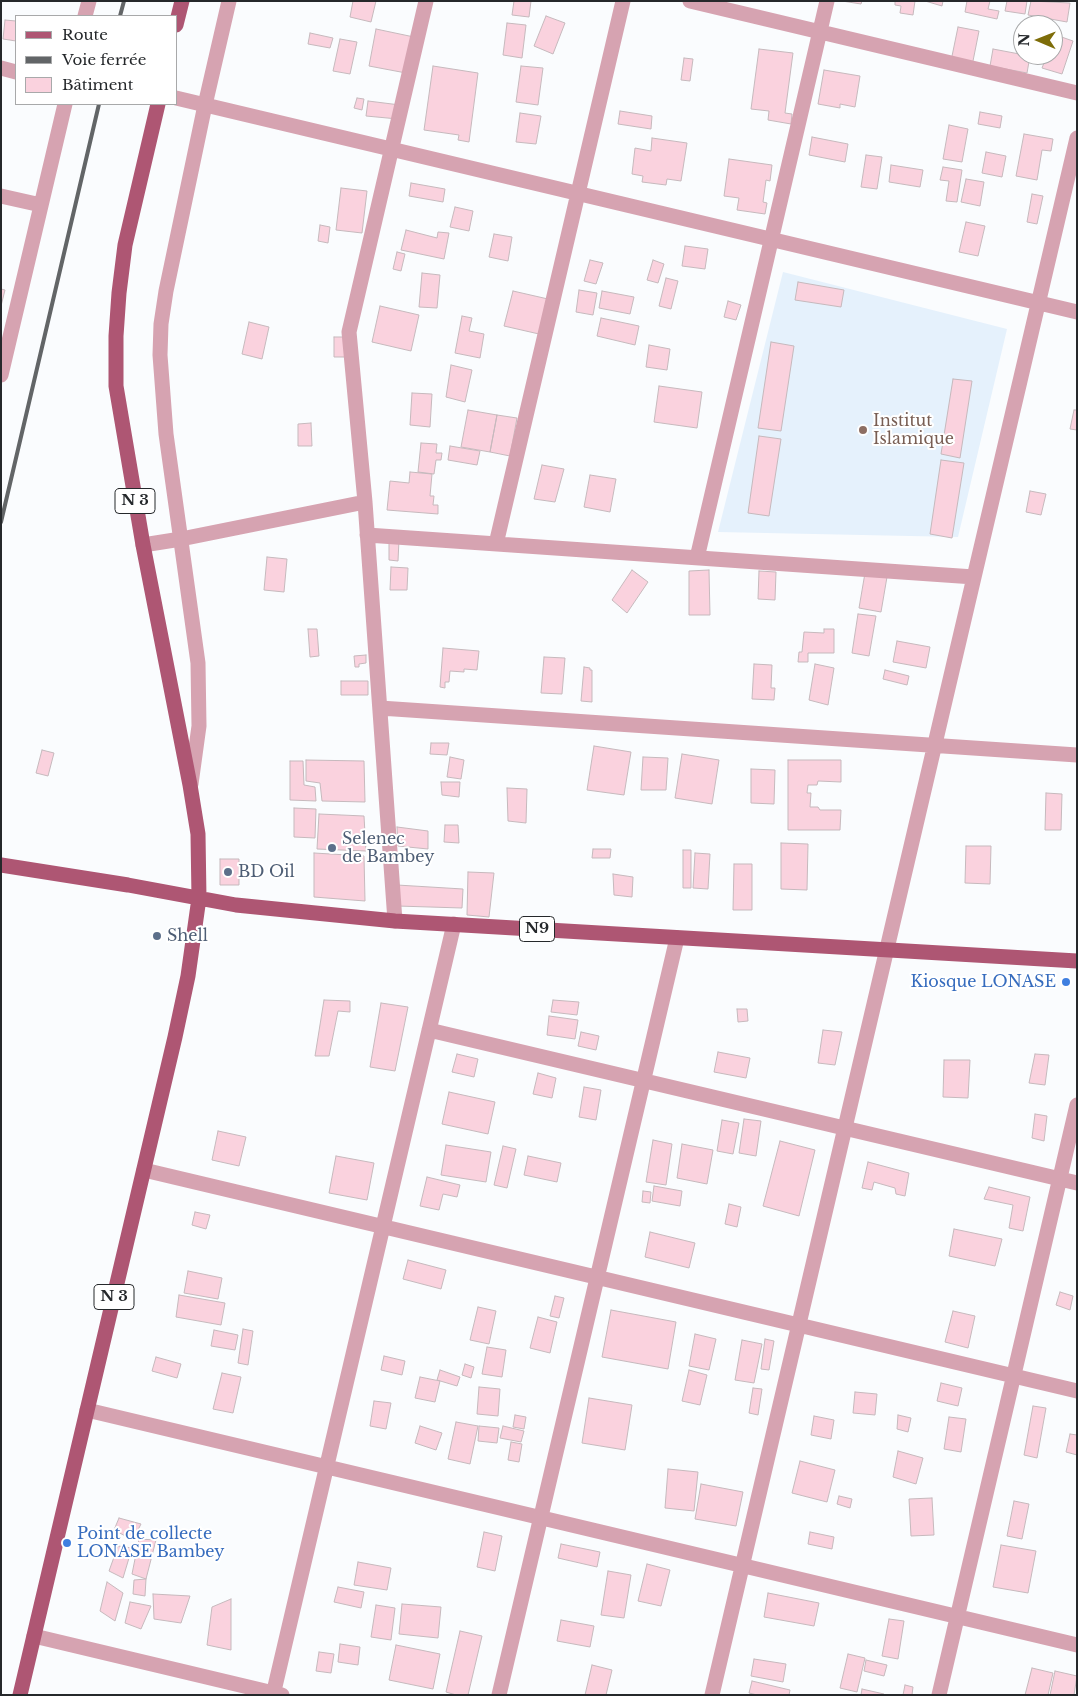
<!DOCTYPE html>
<meta charset="utf-8">
<style>
body{margin:0}
#map{position:relative;width:1078px;height:1696px;overflow:hidden;background:#fafcfe;font-family:"Libre Baskerville",serif}
canvas{display:block}
.frame{position:absolute;inset:0;border:2px solid #25282b;pointer-events:none}
.legend{position:absolute;left:15px;top:15px;width:162px;height:90px;box-sizing:border-box;background:#fff;border:1px solid #a8a9aa;margin:0;padding:6px 9px;list-style:none;font-size:15px;color:#25282b}
.legend li{display:flex;align-items:center;gap:10px;height:25px}
.legend b{width:25px;border:1px solid #a8a9aa}
.north{position:absolute;left:1013px;top:15px;width:50px;height:50px;box-sizing:border-box;background:#fff;border:1px solid #a8a9aa;border-radius:50%;rotate:271deg;font-size:14px;font-weight:700;line-height:20px;text-align:center;color:#25282b}
.north::after{content:'';display:block;margin:auto;width:18px;height:22px;background:#7e6d09;clip-path:polygon(50% 0,100% 100%,50% 72%,0 100%)}
</style>
<div id="map">
<canvas width="1078" height="1696"></canvas>
<div class="frame"></div>
<ul class="legend">
<li><b style="height:6px;background:#ae5673"></b>Route</li>
<li><b style="height:6px;background:#626567"></b>Voie ferrée</li>
<li><b style="height:14px;background:#fad2de"></b>Bâtiment</li>
</ul>
<div class="north">N</div>
</div>
<script>
const ctx = document.querySelector('canvas').getContext('2d');
ctx.lineJoin = 'round';
function paint(path, color) {
  ctx.fillStyle = color;
  ctx.fill(path, 'evenodd');
}
function shape(rows) {
  const path = new Path2D();
  for (const r of rows) {
    path.moveTo(r[0], r[1]);
    for (let i = 2; i < r.length; i += 2) path.lineTo(r[i], r[i + 1]);
  }
  return path;
}
function trace(path, color, width, dash) {
  ctx.strokeStyle = color;
  ctx.lineWidth = width;
  ctx.lineCap = dash ? 'butt' : 'round';
  ctx.setLineDash(dash || []);
  ctx.stroke(path);
}
function label(font, color, halo, rows, align = 'center') {
  ctx.font = font + ' "Libre Baskerville",serif';
  ctx.lineWidth = 4;
  ctx.setLineDash([]);
  ctx.textBaseline = 'middle';
  ctx.strokeStyle = halo;
  ctx.fillStyle = color;
  for (const [text, x, y, turn = 0] of rows) {
    ctx.save();
    ctx.translate(x, y);
    ctx.rotate((+turn || 0) * Math.PI / 180);
    ctx.textAlign = isNaN(turn) ? turn : align;
    if (halo) ctx.strokeText(text, 0, 0);
    ctx.fillText(text, 0, 0);
    ctx.restore();
  }
}
paint(shape([
 [783,272,1007,329,958,537,718,532]
]), '#e5f1fc');
const building = shape([
 [353,1,376,1,371,22,350,17,353,1],
 [514,1,531,1,529,17,512,15,514,1],
 [842,1,862,1,861,4,842,1],
 [895,1,915,1,913,15,900,13,901,6,895,5,895,1],
 [925,1,943,1,942,6,925,1],
 [967,1,990,1,988,9,999,11,997,19,965,12,967,1],
 [1007,1,1027,1,1025,14,1005,11,1007,1],
 [1031,1,1070,3,1067,22,1028,15,1031,1],
 [546,16,565,23,553,54,534,46,546,16],
 [5,20,16,21,16,41,3,39,5,20],
 [507,23,526,25,522,58,503,55,507,23],
 [958,27,979,31,972,66,951,61,958,27],
 [376,29,414,37,406,73,369,66,376,29],
 [310,33,333,38,330,48,308,44,310,33],
 [1053,34,1073,41,1062,74,1042,68,1047,55,1053,55,1053,34],
 [340,39,357,42,350,74,333,71,340,39],
 [759,49,793,53,785,113,792,114,791,124,768,120,769,111,751,109,759,49],
 [993,49,1030,56,1027,73,990,66,993,49],
 [684,58,693,59,690,81,681,80,684,58],
 [433,66,478,73,469,142,458,140,459,135,424,130,433,66],
 [521,66,543,68,538,105,516,102,521,66],
 [824,70,860,76,855,107,840,104,840,108,818,104,824,70],
 [357,98,364,99,362,110,354,108,357,98],
 [368,101,400,105,398,119,366,116,368,101],
 [620,111,652,116,651,129,618,124,620,111],
 [980,112,1002,116,1000,128,978,124,980,112],
 [520,113,541,116,536,144,516,142,520,113],
 [949,125,968,129,962,162,943,159,949,125],
 [1024,134,1053,139,1051,151,1042,150,1037,180,1016,176,1024,134],
 [812,137,848,144,845,162,809,155,812,137],
 [652,138,687,143,681,181,667,179,666,185,642,182,643,176,632,174,635,148,651,151,652,138],
 [986,152,1006,156,1002,177,982,173,986,152],
 [866,155,882,157,877,189,861,187,866,155],
 [729,159,772,165,770,181,766,180,763,202,767,203,765,214,737,210,739,198,724,196,729,159],
 [891,165,923,170,920,187,889,182,891,165],
 [943,167,962,170,957,202,946,201,949,181,940,180,943,167],
 [966,179,984,182,980,206,961,202,966,179],
 [411,183,445,189,443,202,409,196,411,183],
 [341,188,367,191,362,233,336,230,341,188],
 [1032,194,1043,196,1037,224,1027,222,1032,194],
 [455,207,473,211,469,231,450,227,455,207],
 [966,222,985,226,978,256,959,252,966,222],
 [320,225,330,227,328,243,318,241,320,225],
 [406,230,437,238,438,232,449,233,444,259,401,250,406,230],
 [494,234,512,237,508,261,489,257,494,234],
 [685,246,708,249,705,269,682,266,685,246],
 [397,252,405,254,401,271,393,269,397,252],
 [590,260,603,263,596,284,584,281,590,260],
 [653,260,664,264,658,283,647,280,653,260],
 [422,273,440,275,437,308,419,307,422,273],
 [666,278,678,281,671,309,659,306,666,278],
 [798,282,844,290,841,307,795,300,798,282],
 [1,289,5,290,1,306,1,289],
 [579,290,597,293,593,315,576,312,579,290],
 [513,291,548,299,539,334,504,326,513,291],
 [602,291,634,297,630,314,599,308,602,291],
 [728,301,741,305,736,320,724,317,728,301],
 [380,306,419,315,411,351,372,342,380,306],
 [462,316,472,318,469,331,484,334,480,358,455,353,462,316],
 [601,318,639,326,635,345,597,336,601,318],
 [249,322,269,327,262,359,242,354,249,322],
 [334,337,346,337,346,357,334,357,334,337],
 [771,342,794,346,781,431,758,428,771,342],
 [649,345,670,349,667,370,646,367,649,345],
 [451,365,472,370,465,402,446,397,451,365],
 [953,379,972,381,960,458,941,454,953,379],
 [659,386,702,392,697,428,654,422,659,386],
 [412,393,432,394,430,427,410,425,412,393],
 [468,410,497,415,490,452,461,447,468,410],
 [1074,410,1077,410,1077,430,1070,429,1074,410],
 [497,415,517,418,510,456,490,452,497,415],
 [311,423,312,446,298,446,298,424,311,423],
 [759,436,781,439,769,516,748,513,759,436],
 [421,443,437,444,436,453,442,453,441,460,436,460,434,474,418,472,421,443],
 [450,446,480,451,477,465,448,460,450,446],
 [941,460,964,463,952,538,930,534,941,460],
 [542,465,564,469,555,502,534,499,542,465],
 [410,472,432,474,430,496,434,496,433,505,438,505,438,514,387,510,390,481,409,483,410,472],
 [590,475,616,479,610,512,584,507,590,475],
 [1030,491,1046,494,1041,515,1026,512,1030,491],
 [389,540,399,540,398,561,389,560,389,540],
 [267,557,287,559,284,592,264,590,267,557],
 [391,567,408,568,407,590,390,590,391,567],
 [632,570,648,582,627,613,612,600,632,570],
 [709,570,710,615,689,615,689,571,709,570],
 [759,571,776,572,775,600,758,599,759,571],
 [865,573,887,577,881,612,859,608,865,573],
 [858,614,876,616,869,656,852,653,858,614],
 [308,629,317,629,319,656,310,657,308,629],
 [824,629,834,629,834,653,808,653,808,662,798,662,799,652,802,652,804,632,824,633,824,629],
 [897,641,930,647,926,668,893,662,897,641],
 [443,648,479,651,477,670,464,669,464,672,450,671,449,682,445,682,445,688,440,687,443,648],
 [366,655,366,663,359,664,359,667,355,667,354,656,366,655],
 [544,657,565,658,562,694,541,693,544,657],
 [754,664,772,665,771,688,775,688,774,700,752,699,754,664],
 [815,664,834,668,828,705,809,700,815,664],
 [584,667,590,668,590,670,592,670,592,702,581,701,584,667],
 [885,670,909,676,907,685,883,679,885,670],
 [341,681,368,681,368,695,341,695,341,681],
 [431,743,449,743,447,755,430,754,431,743],
 [594,746,631,752,624,795,587,790,594,746],
 [42,750,54,753,48,776,36,773,42,750],
 [682,754,719,760,712,804,675,798,682,754],
 [450,757,464,760,461,779,447,777,450,757],
 [643,757,668,758,666,790,641,790,643,757],
 [306,760,364,761,365,802,322,801,320,783,306,781,306,760],
 [788,760,841,760,841,782,818,781,817,785,808,785,807,793,811,793,810,807,818,807,820,810,841,810,840,830,788,830,788,760],
 [290,761,303,761,304,785,315,787,316,801,290,800,290,761],
 [751,769,775,770,774,804,751,803,751,769],
 [441,782,460,782,459,797,442,795,441,782],
 [507,788,527,789,526,823,508,821,507,788],
 [1046,793,1062,794,1061,830,1045,830,1046,793],
 [294,808,316,809,315,838,294,837,294,808],
 [319,814,364,816,366,851,317,849,319,814],
 [445,825,458,825,459,843,444,842,445,825],
 [397,827,428,831,428,849,398,846,397,827],
 [781,843,808,844,807,890,781,889,781,843],
 [966,846,991,846,990,884,965,883,966,846],
 [593,849,611,849,610,858,592,858,593,849],
 [683,850,691,850,691,888,683,888,683,850],
 [314,853,364,856,365,901,314,897,314,853],
 [695,853,710,854,708,889,693,888,695,853],
 [220,859,239,859,239,885,220,885,220,859],
 [734,864,752,864,752,910,733,910,734,864],
 [468,872,494,873,489,917,467,915,468,872],
 [613,874,633,877,632,897,614,895,613,874],
 [397,885,463,889,462,908,397,906,397,885],
 [324,1000,350,1001,350,1012,338,1011,329,1056,315,1056,324,1000],
 [553,1000,579,1002,577,1015,551,1012,553,1000],
 [381,1003,408,1007,395,1071,370,1067,381,1003],
 [737,1009,747,1009,748,1021,738,1022,737,1009],
 [549,1016,578,1020,575,1039,547,1035,549,1016],
 [823,1030,842,1032,835,1065,818,1063,823,1030],
 [581,1032,599,1036,596,1050,578,1046,581,1032],
 [718,1052,750,1058,746,1078,714,1072,718,1052],
 [457,1054,478,1059,474,1077,452,1072,457,1054],
 [1035,1054,1049,1055,1045,1085,1029,1083,1035,1054],
 [944,1060,970,1060,968,1098,943,1097,944,1060],
 [538,1073,556,1078,552,1098,533,1094,538,1073],
 [584,1087,601,1090,596,1120,579,1117,584,1087],
 [449,1092,495,1102,488,1134,442,1124,449,1092],
 [1035,1114,1047,1116,1044,1141,1032,1138,1035,1114],
 [744,1119,761,1121,756,1156,739,1153,744,1119],
 [722,1120,739,1123,733,1154,717,1151,722,1120],
 [218,1131,246,1137,239,1166,212,1160,218,1131],
 [653,1140,672,1144,666,1185,646,1182,653,1140],
 [780,1141,815,1150,799,1216,763,1206,780,1141],
 [682,1144,713,1150,707,1184,677,1178,682,1144],
 [446,1145,491,1152,486,1182,441,1175,446,1145],
 [503,1146,516,1149,507,1188,494,1185,503,1146],
 [336,1156,374,1163,367,1200,329,1193,336,1156],
 [528,1156,561,1163,557,1182,524,1175,528,1156],
 [868,1162,909,1173,905,1196,896,1194,895,1188,874,1182,872,1190,862,1188,868,1162],
 [427,1177,460,1185,457,1197,443,1194,439,1210,420,1206,427,1177],
 [654,1186,682,1191,680,1206,652,1201,654,1186],
 [989,1187,1030,1197,1023,1231,1009,1228,1013,1205,984,1199,989,1187],
 [643,1191,651,1192,650,1203,642,1202,643,1191],
 [729,1204,741,1207,737,1227,725,1224,729,1204],
 [195,1212,210,1215,206,1229,192,1225,195,1212],
 [954,1229,1002,1239,995,1266,949,1256,954,1229],
 [650,1232,695,1243,689,1268,645,1257,650,1232],
 [408,1260,446,1270,441,1289,403,1279,408,1260],
 [188,1271,222,1278,218,1299,184,1293,188,1271],
 [1060,1292,1073,1296,1070,1310,1056,1305,1060,1292],
 [179,1295,225,1303,221,1325,176,1317,179,1295],
 [555,1296,564,1298,559,1318,550,1316,555,1296],
 [478,1307,496,1311,489,1344,470,1340,478,1307],
 [611,1310,676,1322,668,1369,602,1357,611,1310],
 [953,1311,975,1316,968,1348,945,1342,953,1311],
 [538,1317,557,1322,550,1353,530,1348,538,1317],
 [243,1329,253,1331,248,1365,238,1363,243,1329],
 [214,1330,238,1335,235,1350,211,1346,214,1330],
 [695,1334,716,1339,709,1370,689,1366,695,1334],
 [765,1339,774,1341,769,1370,761,1369,765,1339],
 [742,1340,762,1344,754,1383,735,1380,742,1340],
 [487,1347,506,1350,502,1377,482,1374,487,1347],
 [384,1356,405,1361,402,1375,381,1370,384,1356],
 [156,1357,181,1364,177,1378,152,1371,156,1357],
 [465,1364,474,1367,471,1378,462,1375,465,1364],
 [440,1370,460,1377,457,1386,437,1380,440,1370],
 [689,1370,707,1375,700,1405,682,1401,689,1370],
 [222,1373,241,1377,233,1413,213,1409,222,1373],
 [420,1377,440,1381,435,1402,415,1398,420,1377],
 [941,1383,962,1388,958,1406,937,1401,941,1383],
 [479,1387,500,1389,498,1416,477,1414,479,1387],
 [753,1388,762,1389,758,1415,749,1413,753,1388],
 [855,1392,877,1394,875,1415,853,1413,855,1392],
 [589,1398,632,1405,625,1450,582,1443,589,1398],
 [374,1401,391,1403,386,1429,370,1426,374,1401],
 [1033,1406,1046,1408,1037,1458,1024,1455,1033,1406],
 [515,1415,526,1417,524,1429,513,1427,515,1415],
 [898,1415,911,1418,908,1432,897,1429,898,1415],
 [814,1416,834,1420,831,1439,811,1435,814,1416],
 [949,1417,966,1419,961,1452,944,1449,949,1417],
 [456,1422,478,1426,470,1464,448,1459,456,1422],
 [420,1426,442,1433,436,1450,415,1443,420,1426],
 [479,1426,499,1428,497,1443,478,1441,479,1426],
 [503,1426,524,1431,521,1442,500,1438,503,1426],
 [1070,1434,1077,1435,1077,1455,1066,1452,1070,1434],
 [511,1442,522,1444,519,1462,508,1460,511,1442],
 [898,1451,923,1458,916,1484,893,1477,898,1451],
 [800,1461,835,1470,827,1502,792,1493,800,1461],
 [668,1469,698,1472,694,1511,665,1508,668,1469],
 [701,1484,743,1492,736,1526,695,1519,701,1484],
 [839,1496,852,1499,850,1508,837,1504,839,1496],
 [932,1498,934,1535,911,1536,909,1499,932,1498],
 [1014,1501,1029,1504,1022,1539,1007,1536,1014,1501],
 [119,1518,141,1524,133,1540,114,1530,119,1518],
 [484,1532,502,1536,495,1571,477,1567,484,1532],
 [810,1532,834,1537,832,1549,808,1544,810,1532],
 [139,1539,156,1540,146,1579,132,1574,139,1539],
 [561,1544,600,1552,597,1567,558,1558,561,1544],
 [1001,1545,1036,1551,1028,1593,993,1587,1001,1545],
 [118,1546,132,1548,123,1578,109,1571,118,1546],
 [358,1562,391,1568,387,1590,354,1585,358,1562],
 [647,1564,670,1570,661,1606,638,1601,647,1564],
 [608,1571,631,1575,624,1618,601,1615,608,1571],
 [146,1579,145,1596,133,1594,134,1580,146,1579],
 [107,1582,123,1593,115,1621,100,1611,107,1582],
 [338,1587,364,1592,361,1608,334,1602,338,1587],
 [768,1593,819,1603,814,1626,764,1617,768,1593],
 [153,1594,190,1596,181,1623,154,1619,153,1594],
 [231,1599,231,1650,207,1645,212,1607,231,1599],
 [130,1602,151,1606,141,1629,125,1623,130,1602],
 [402,1604,441,1607,438,1638,399,1634,402,1604],
 [376,1605,395,1608,391,1640,371,1637,376,1605],
 [889,1619,904,1621,898,1659,882,1656,889,1619],
 [561,1620,594,1626,590,1647,557,1641,561,1620],
 [460,1631,482,1636,468,1695,456,1695,446,1692,460,1631],
 [340,1644,360,1647,358,1665,338,1662,340,1644],
 [396,1645,440,1654,433,1689,389,1680,396,1645],
 [319,1652,334,1654,331,1673,316,1671,319,1652],
 [848,1654,865,1658,857,1692,840,1688,848,1654],
 [754,1659,786,1664,783,1682,751,1676,754,1659],
 [866,1660,887,1665,884,1676,864,1671,866,1660],
 [592,1665,612,1670,606,1695,585,1695,592,1665],
 [1032,1668,1053,1673,1048,1695,1025,1695,1032,1668],
 [1055,1671,1077,1676,1074,1695,1050,1695,1055,1671],
 [752,1681,790,1690,789,1695,757,1695,749,1693,752,1681],
 [905,1685,913,1687,912,1695,903,1695,905,1685],
 [862,1689,884,1694,884,1695,861,1695,862,1689]
]);
paint(building, '#fad2de');
trace(building, '#c6b9bd', 1);
trace(shape([
 [690,1,1077,93],
 [85,16,89,1],
 [1,68,16,72],
 [176,98,1077,312],
 [1,196,41,205],
 [1,375,65,104],
 [367,535,974,577],
 [496,544,623,1],
 [143,545,181,539,365,502],
 [697,558,827,1],
 [380,708,1077,755],
 [191,784,199,726,198,663,166,434,160,355,161,324,166,291,205,105,229,1],
 [395,921,365,502,349,332,426,1],
 [429,1030,1077,1183],
 [144,1170,1077,1391],
 [87,1410,1077,1645],
 [34,1636,282,1695],
 [273,1695,454,924],
 [499,1695,677,938],
 [712,1695,1077,138],
 [939,1695,1077,1105]
]), '#d6a3b1', 15);
trace(shape([
 [176,25,182,1],
 [1,865,128,885,236,905,395,921,1077,961],
 [20,1695,175,1037,188,976,199,898,198,834,190,785,143,545,116,386,116,336,119,293,125,245,158,104]
]), '#ae5673', 15);
trace(shape([
 [120,16,124,1],
 [1,522,99,104]
]), '#626567', 4);
for (const [x, y, r, color] of [
 [863,430,5,"#8d6e63"],
 [332,848,5,"#5c6f8a"],
 [228,872,5,"#5c6f8a"],
 [157,936,5,"#5c6f8a"],
 [1066,982,5,"#3f7fe0"],
 [67,1543,5,"#3f7fe0"]
]) {
  const dot = new Path2D();
  dot.arc(x, y, r, 0, 2 * Math.PI);
  ctx.fillStyle = color;
  ctx.fill(dot);
  trace(dot, '#fff', 2);
}
for (const [x, y, w] of [
 [135,501,40],
 [537,929,35],
 [114,1297,40]
]) {
  const box = new Path2D();
  box.roundRect(x - w / 2, y - 12.5, w, 25, 4);
  ctx.fillStyle = '#fff';
  ctx.fill(box);
  trace(box, '#25282b', 1);
}
label('bold 15px', '#25282b', null, [
 ["N 3",135,501],
 ["N9",537,929],
 ["N 3",114,1297]
]);
label('16px', '#785e54', '#fff', [
 ["Institut",873,421],
 ["Islamique",873,439]
], 'left');
label('16px', '#4e5e75', '#fff', [
 ["Selenec",342,839],
 ["de Bambey",342,857],
 ["BD Oil",238,872],
 ["Shell",167,936]
], 'left');
label('16px', '#366cbe', '#fff', [
 ["Kiosque LONASE",1056,982],
 ["Point de collecte",77,1534,"left"],
 ["LONASE Bambey",77,1552,"left"]
], 'right');
</script>
